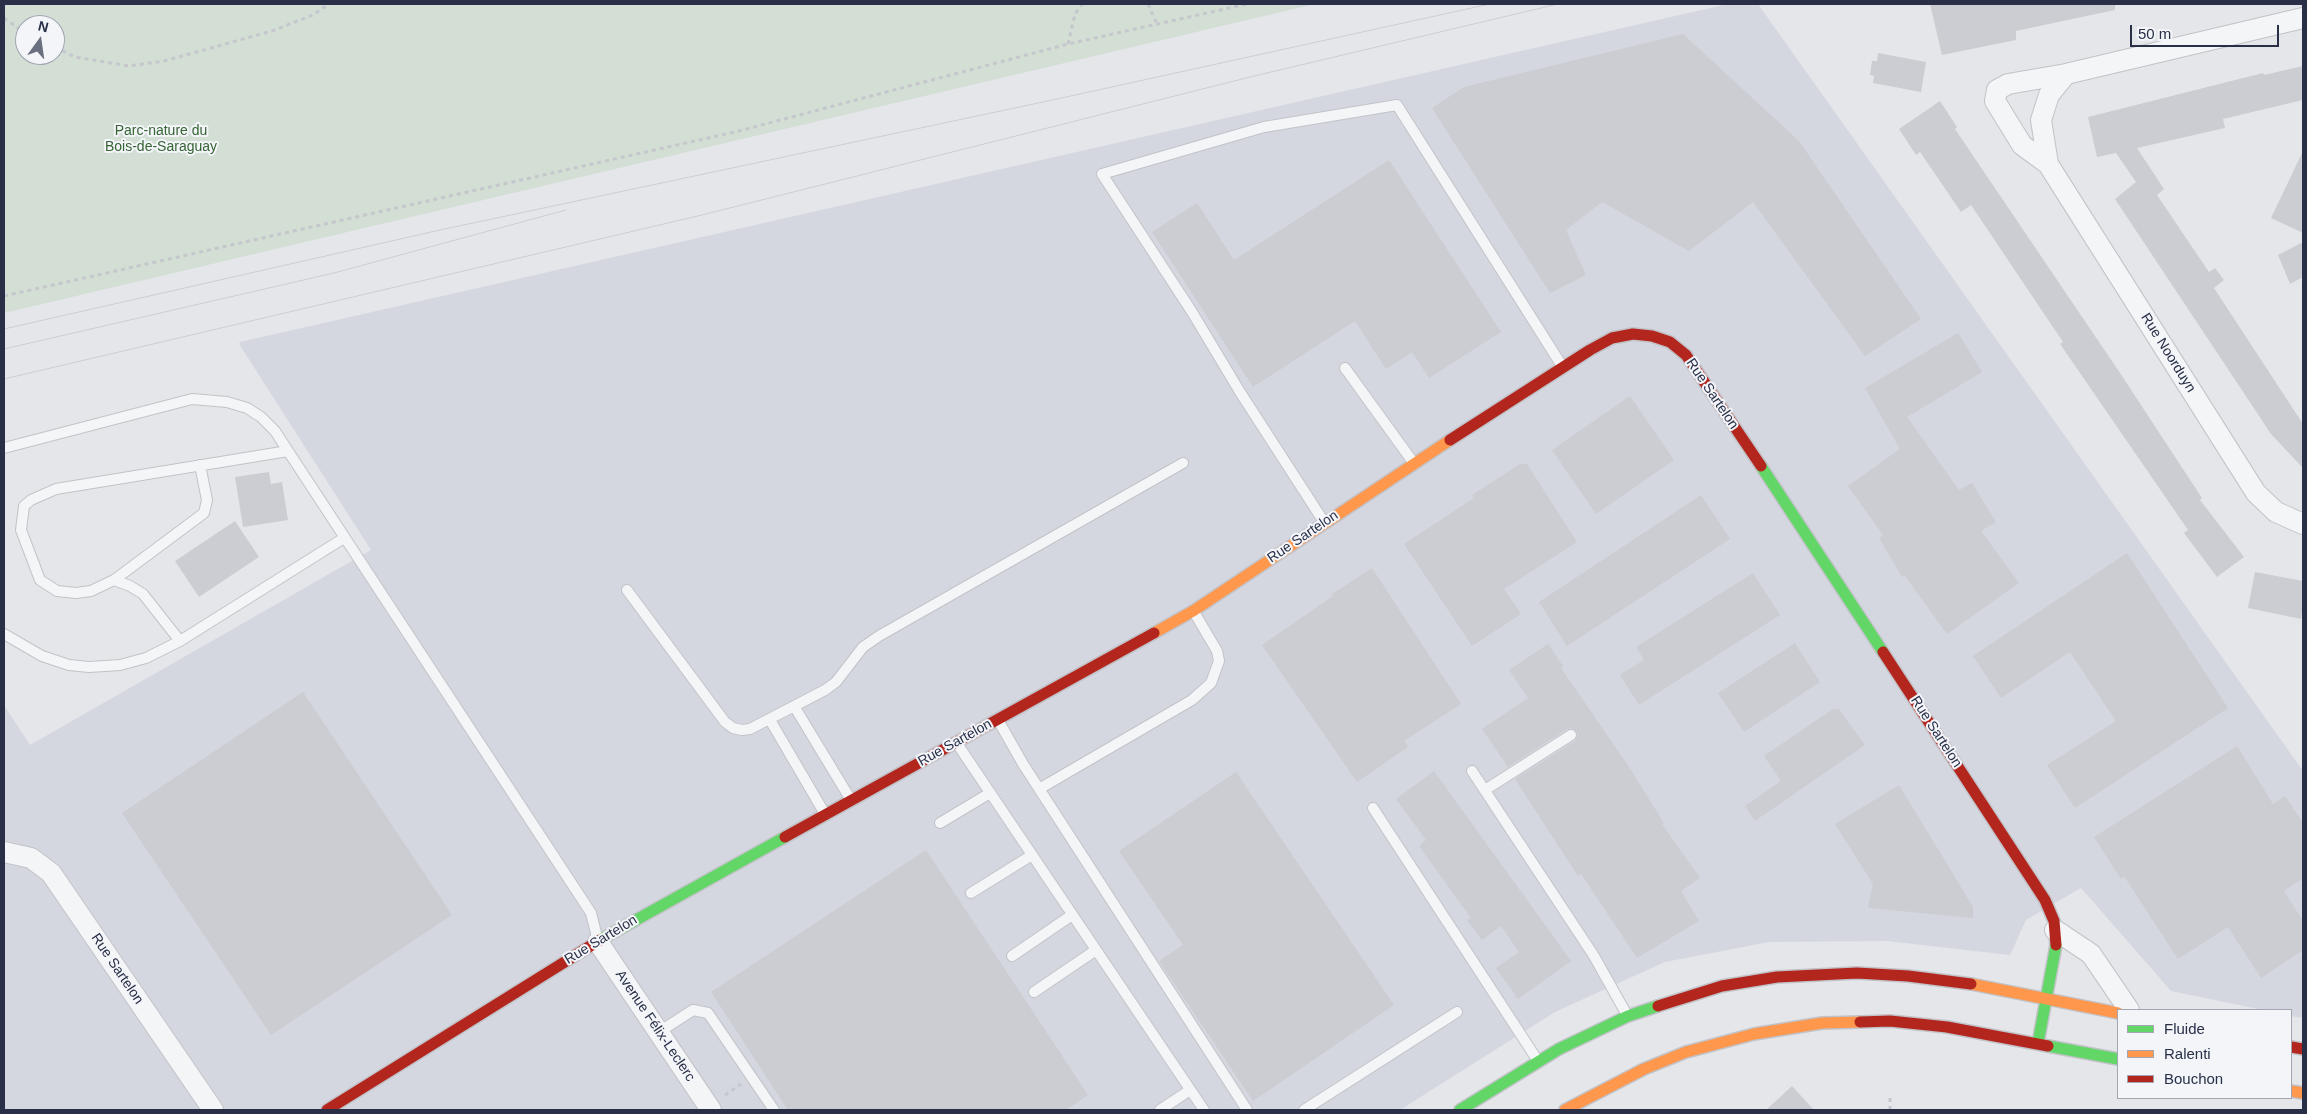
<!DOCTYPE html>
<meta charset="utf-8">
<style>
body{margin:0}
#map{position:relative;width:2307px;height:1114px;overflow:hidden;background:#e5e6ea;font-family:Arial,sans-serif}
canvas{display:block}
.frame{position:absolute;inset:0;border:5px solid #282f47;pointer-events:none}
.legend{position:absolute;left:2117px;top:1009px;width:175px;height:90px;box-sizing:border-box;background:#f3f5f9;border:1px solid #a2a6b2;margin:0;padding:6px 9px;list-style:none;font-size:15px;color:#282f47}
.legend li{display:flex;align-items:center;gap:10px;height:25px}
.legend b{width:25px;border:1px solid #a2a6b2}
.north{position:absolute;left:15px;top:15px;width:50px;height:50px;box-sizing:border-box;background:#f3f5f9;border:1px solid #a2a6b2;border-radius:50%;rotate:14deg;font-size:14px;font-weight:700;line-height:20px;text-align:center;color:#282f47}
.north::after{content:'';display:block;margin:auto;width:18px;height:22px;background:#6a6f80;clip-path:polygon(50% 0,100% 100%,50% 72%,0 100%)}
.scale{position:absolute;left:2130px;top:25px;width:149px;height:22px;box-sizing:border-box;border:2px solid #282f47;border-top:0;padding-left:6px;font-size:15px;line-height:18px;white-space:nowrap;color:#282f47;-webkit-text-stroke:4px #f3f5f9;paint-order:stroke}
</style>
<div id="map">
<canvas width="2307" height="1114"></canvas>
<div class="frame"></div>
<ul class="legend">
<li><b style="height:6px;background:#63d668"></b>Fluide</li>
<li><b style="height:6px;background:#ff974d"></b>Ralenti</li>
<li><b style="height:6px;background:#b3261e"></b>Bouchon</li>
</ul>
<div class="north">N</div>
<div class="scale">50 m</div>
</div>
<script>
const ctx = document.querySelector('canvas').getContext('2d');
ctx.lineJoin = 'round';
function paint(path, color) {
  ctx.fillStyle = color;
  ctx.fill(path, 'evenodd');
}
function shape(rows) {
  const path = new Path2D();
  for (const r of rows) {
    path.moveTo(r[0], r[1]);
    for (let i = 2; i < r.length; i += 2) path.lineTo(r[i], r[i + 1]);
  }
  return path;
}
function trace(path, color, width, dash) {
  ctx.strokeStyle = color;
  ctx.lineWidth = width;
  ctx.lineCap = dash ? 'butt' : 'round';
  ctx.setLineDash(dash || []);
  ctx.stroke(path);
}
function label(font, color, halo, rows, align = 'center') {
  ctx.font = font + ' Arial,sans-serif';
  ctx.lineWidth = 4;
  ctx.setLineDash([]);
  ctx.textBaseline = 'middle';
  ctx.strokeStyle = halo;
  ctx.fillStyle = color;
  for (const [text, x, y, turn = 0] of rows) {
    ctx.save();
    ctx.translate(x, y);
    ctx.rotate((+turn || 0) * Math.PI / 180);
    ctx.textAlign = isNaN(turn) ? turn : align;
    if (halo) ctx.strokeText(text, 0, 0);
    ctx.fillText(text, 0, 0);
    ctx.restore();
  }
}
paint(shape([
 [1728,4,1758,4,2303,771,2303,1018,2291,1016,2291,1010,2263,1010,2171,991,2081,888,2026,920,2010,955,1887,941,1769,942,1665,962,1555,1012,1400,1110,4,1110,4,705,30,745,371,550,239,344,240,342]
]), '#d5d7e0');
paint(shape([
 [4,4,1315,4,4,313],
 [25,25,55,25,55,55,25,55]
]), '#d3ded5');
paint(shape([
 [1930,4,2115,4,2115,10,2016,31,2016,40,1942,55],
 [1683,34,1799,141,1921,319,1865,356,1753,202,1689,251,1602,202,1566,230,1586,275,1550,293,1432,108,1464,87],
 [1878,53,1926,62,1921,92,1873,83,1874,76,1870,75,1872,61,1877,61],
 [2303,66,2303,100,2223,119,2225,128,2137,148,2164,189,2157,195,2209,272,2215,268,2224,280,2214,288,2303,424,2303,468,2271,434,2115,199,2136,182,2116,153,2097,157,2088,117,2263,73,2264,75],
 [1940,101,1957,127,1955,129,2120,373,2202,498,2200,500,2244,557,2217,577,2184,533,2188,530,2060,344,2063,342,1971,205,1961,212,1920,152,1916,155,1899,129],
 [2303,151,2303,233,2271,218],
 [1389,160,1501,332,1429,378,1412,352,1386,369,1355,321,1253,387,1152,232,1197,203,1234,260],
 [2303,242,2303,277,2290,284,2278,255],
 [1958,333,1982,372,1907,417,1959,490,1972,483,1996,522,1981,531,2019,583,1947,634,1905,576,1902,577,1879,538,1883,535,1848,486,1900,449,1865,388],
 [1630,396,1674,460,1596,514,1552,450],
 [1520,464,1527,464,1577,542,1504,589,1521,614,1472,646,1404,544,1474,498,1472,495],
 [269,472,271,484,282,482,288,520,243,527,235,477],
 [1701,495,1730,539,1567,646,1539,602],
 [235,521,259,557,199,597,175,561],
 [2127,553,2228,708,2075,808,2047,765,2116,721,2070,652,2001,698,1973,656],
 [1372,568,1461,704,1404,741,1408,747,1357,782,1262,645,1333,596,1332,594],
 [2255,572,2303,581,2303,605,2301,619,2248,608],
 [1753,573,1780,615,1639,705,1620,675,1644,660,1636,647],
 [1795,643,1820,682,1744,732,1718,693],
 [1548,644,1563,666,1561,668,1629,767,1664,823,1662,824,1700,878,1681,891,1699,921,1637,958,1581,874,1578,876,1515,779,1575,741,1578,735,1576,731,1571,728,1567,729,1508,767,1482,729,1528,698,1509,670],
 [303,692,452,915,271,1035,122,813],
 [1833,709,1839,709,1865,745,1755,821,1745,806,1781,781,1764,756],
 [2237,746,2273,804,2285,796,2303,823,2303,878,2284,891,2303,921,2303,950,2261,978,2228,927,2178,959,2124,876,2121,879,2094,837],
 [1434,771,1571,961,1518,999,1496,968,1519,952,1501,926,1482,940,1467,920,1471,918,1419,846,1426,840,1396,799],
 [1236,772,1394,1005,1253,1101,1159,961,1183,945,1119,851],
 [1899,785,1973,907,1973,918,1868,908,1873,884,1835,824],
 [926,850,1088,1095,1066,1110,788,1110,711,992],
 [1792,1086,1814,1110,1766,1110]
]), '#cccdd2');
const lane = shape([
 [1345,368,1413,462],
 [4,448,192,399,227,402,247,408,261,417,275,431,288,451,591,913,598,941],
 [200,465,207,500,204,513,114,580,91,591,76,593,57,591,40,580,21,530,24,506,31,500,56,489,288,451],
 [1324,522,1240,392,1192,312,1102,174,1264,127,1397,105,1562,366],
 [114,580,130,586,143,594,180,641],
 [627,590,725,722,733,728,742,730,750,729,825,690,836,682,863,647,879,636,1183,463],
 [4,634,42,656,69,665,89,667,120,665,146,658,180,641,344,538],
 [794,706,851,800],
 [770,720,825,814],
 [998,720,1023,764,1247,1110],
 [956,742,1204,1110],
 [1472,771,1594,956,1627,1015],
 [1039,789,1192,700,1211,683,1219,661,1217,651,1194,612],
 [1485,790,1571,735],
 [1373,808,1538,1061],
 [940,823,990,793],
 [971,893,1032,855],
 [1012,956,1072,915],
 [1034,992,1096,950],
 [659,1032,693,1010,708,1013,774,1110],
 [1160,1110,1190,1090],
 [1304,1110,1457,1012]
]);
const street = shape([
 [2303,18,2066,74,2049,95,2041,120,2048,164,2256,493,2276,512,2303,524],
 [2048,164,2022,145,1995,101,1997,90,2008,84,2066,74],
 [4,852,31,858,51,873,213,1110],
 [2055,930,2091,954,2129,1010],
 [598,942,711,1110]
]);
const fast = shape([
 [1761,466,1883,652],
 [600,940,785,837],
 [2038,1043,2056,945],
 [2048,1046,2118,1059],
 [1460,1110,1559,1049,1628,1016,1658,1006]
]);
const slow = shape([
 [1154,633,1193,611,1450,440],
 [1971,984,2118,1013],
 [2291,1091,2303,1093],
 [1565,1110,1644,1069,1686,1052,1754,1034,1822,1023,1860,1022]
]);
const jam = shape([
 [1450,440,1590,350,1612,338,1633,334,1652,336,1670,342,1686,355,1761,466],
 [1883,652,2045,900,2054,921,2056,945],
 [785,837,1154,633],
 [1658,1006,1722,986,1777,977,1857,973,1908,976,1971,984],
 [1860,1022,1890,1021,1947,1027,2048,1046],
 [2291,1047,2303,1049],
 [327,1110,600,940]
]);
trace(lane, '#c2c3c8', 12);
trace(street, '#c2c3c8', 22);
trace(fast, '#c2c3c8', 14);
trace(slow, '#c2c3c8', 14);
trace(jam, '#c2c3c8', 14);
trace(shape([
 [1148,4,1157,24],
 [4,18,25,33],
 [1068,44,1075,14,1082,4],
 [55,47,75,57,129,66,164,61,272,31,313,15,329,4],
 [4,296,735,132,1068,44,1247,4],
 [725,1095,741,1084],
 [1890,1098,1890,1110]
]), '#c5c7cd', 3, [4, 4]);
trace(lane, '#f4f5f7', 10);
trace(street, '#f4f5f7', 20);
trace(fast, '#63d668', 11);
trace(slow, '#ff974d', 11);
trace(jam, '#b3261e', 11);
trace(shape([
 [4,329,440,230,1057,99,1490,4],
 [4,349,334,273,566,210],
 [4,379,702,215,1250,77,1558,4]
]), '#cdced2', 1);
label('14px', '#366434', '#f3f5f9', [
 ["Parc-nature du",161,131],
 ["Bois-de-Saraguay",161,147]
]);
label('14px', '#282f47', '#f3f5f9', [
 ["Rue Noorduyn",2168,353,58],
 ["Rue Sartelon",1712,394,56],
 ["Rue Sartelon",1303,537,-34],
 ["Rue Sartelon",1936,732,57],
 ["Rue Sartelon",955,743,-29],
 ["Rue Sartelon",601,940,-31],
 ["Rue Sartelon",117,969,56],
 ["Avenue Félix-Leclerc",655,1026,56]
]);
</script>
